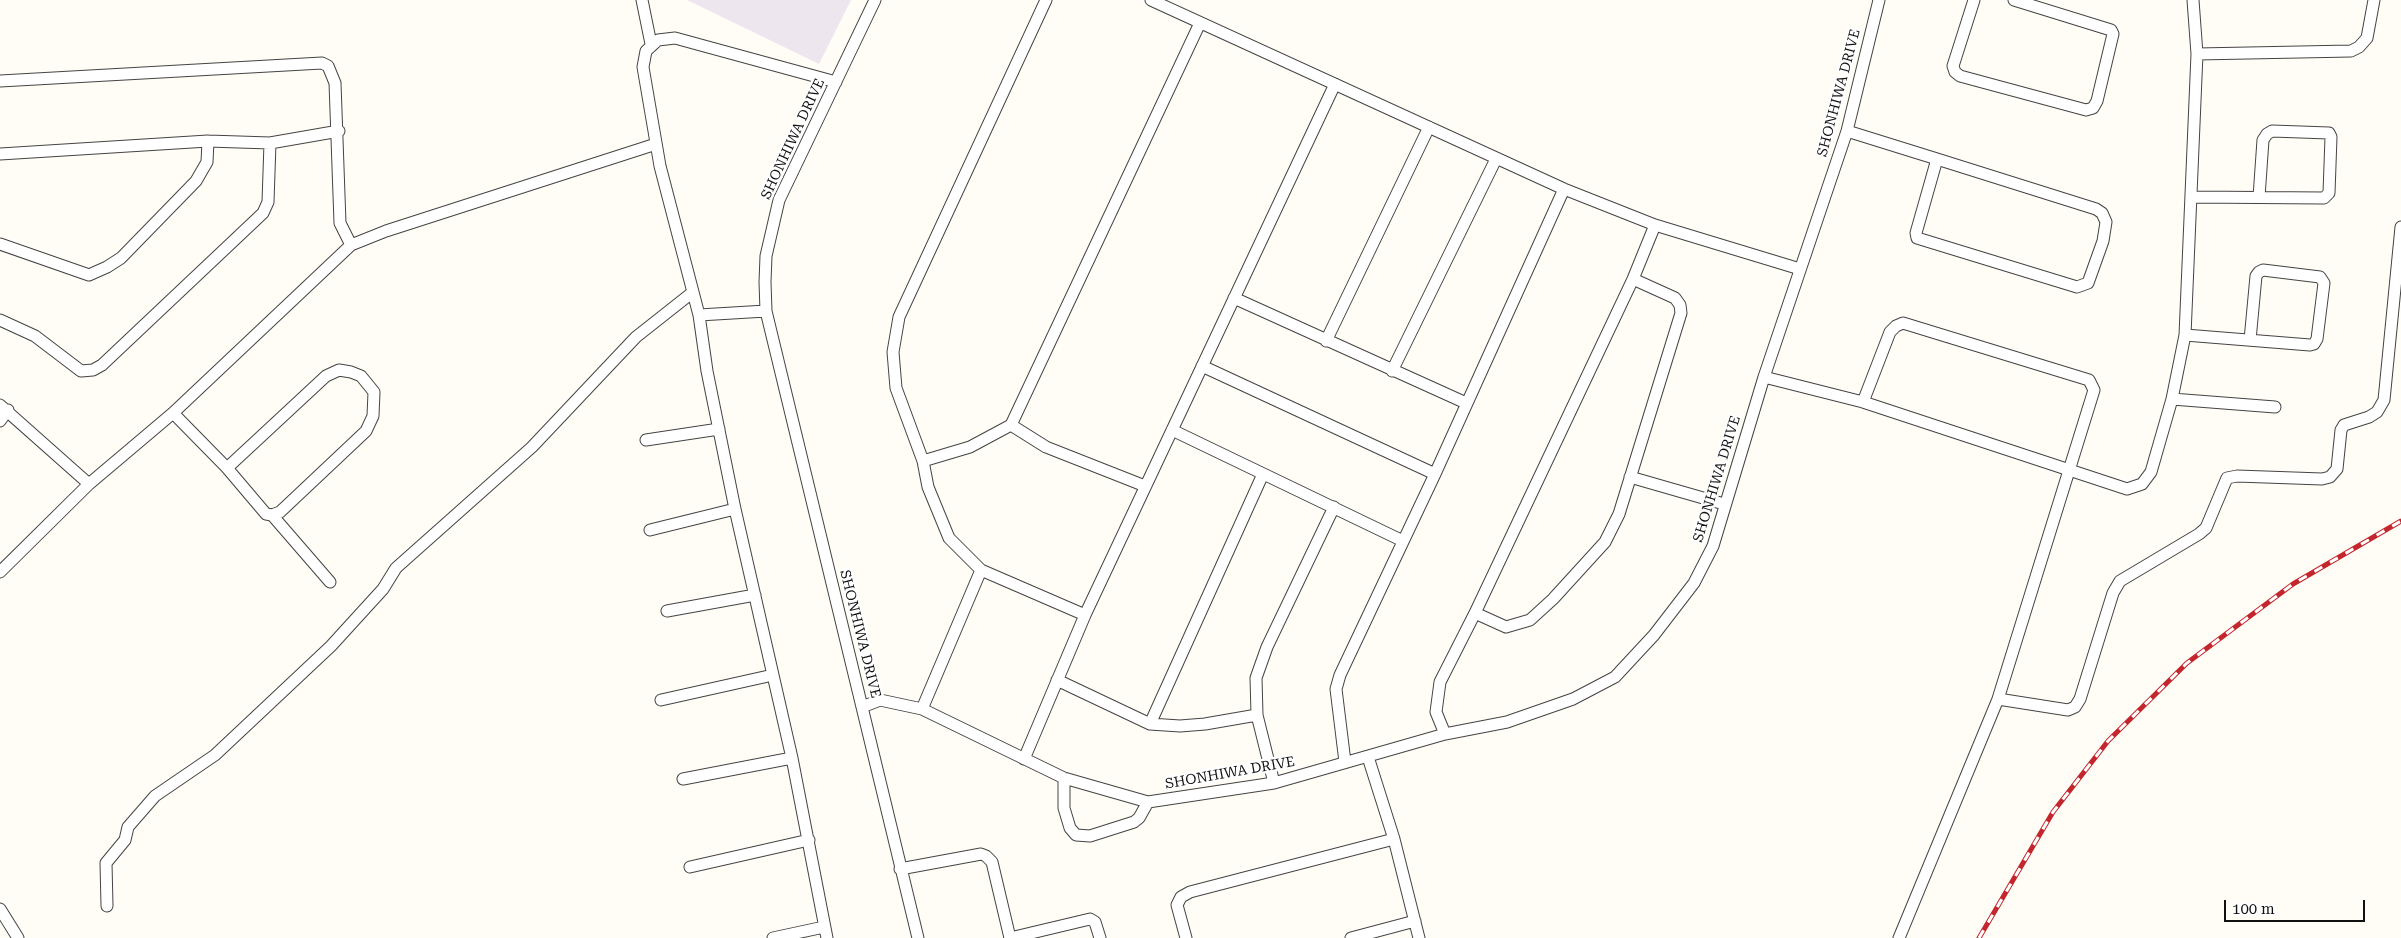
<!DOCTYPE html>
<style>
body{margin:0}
#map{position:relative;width:2401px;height:938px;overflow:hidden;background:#fffdf5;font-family:"Roboto Serif",serif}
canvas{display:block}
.scale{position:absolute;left:2224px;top:900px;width:141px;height:22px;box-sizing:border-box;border:2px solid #111;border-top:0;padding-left:6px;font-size:15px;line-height:18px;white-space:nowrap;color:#111;-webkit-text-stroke:4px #fff;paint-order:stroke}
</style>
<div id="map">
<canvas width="2401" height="938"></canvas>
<div class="scale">100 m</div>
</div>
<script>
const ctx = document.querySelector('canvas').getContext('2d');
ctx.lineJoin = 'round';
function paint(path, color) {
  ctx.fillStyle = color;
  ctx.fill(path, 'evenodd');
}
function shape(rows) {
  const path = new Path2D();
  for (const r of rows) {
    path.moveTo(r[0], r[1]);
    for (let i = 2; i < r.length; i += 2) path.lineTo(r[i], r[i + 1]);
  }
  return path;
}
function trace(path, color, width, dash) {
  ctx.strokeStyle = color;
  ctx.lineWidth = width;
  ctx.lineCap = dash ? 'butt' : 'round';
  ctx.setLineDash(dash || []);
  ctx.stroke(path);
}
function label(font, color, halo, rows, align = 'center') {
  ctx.font = font + ' "Roboto Serif",serif';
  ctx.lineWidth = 5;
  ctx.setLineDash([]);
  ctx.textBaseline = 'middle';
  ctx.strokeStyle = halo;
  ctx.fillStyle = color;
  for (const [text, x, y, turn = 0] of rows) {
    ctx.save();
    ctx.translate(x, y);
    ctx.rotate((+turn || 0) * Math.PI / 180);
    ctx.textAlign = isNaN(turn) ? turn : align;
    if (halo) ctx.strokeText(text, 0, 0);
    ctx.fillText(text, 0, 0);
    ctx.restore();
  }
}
paint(shape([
 [687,0,851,0,819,64]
]), '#eee6ef');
const minor = shape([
 [642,0,651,44],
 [875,0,779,200,766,256,765,282,766,311,918,938],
 [1151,0,1564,189,1655,225,1800,269],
 [1974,0,1953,66,1955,72,1960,76,2086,110,2093,108,2097,101,2113,34,2111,30,2014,0],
 [2197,54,2351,51,2359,47,2367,38,2374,0],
 [0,81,322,63,328,66,335,83,340,223,351,245],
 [1847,131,1937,159,2096,209,2102,213,2106,222,2103,241,2088,283,2077,287,1917,238,1916,233,1937,159],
 [0,154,208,141,270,143,339,131],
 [2192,197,2324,198,2329,193,2331,137,2329,133,2272,131,2267,134,2263,140,2259,197],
 [0,244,89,275,107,267,121,258,196,181,207,162,208,141],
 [1234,298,1466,403],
 [766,311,699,315,707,371,735,509,792,758,827,938],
 [699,315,660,166,643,67,646,51,658,40,675,38,836,82],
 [0,320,35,336,81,371,93,370,102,365,263,213,268,202,270,143],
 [2185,335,2310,345,2314,344,2317,339,2324,283,2320,277,2263,270,2259,272,2256,276,2250,340],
 [1326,341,1429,127],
 [1202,366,1435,474],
 [1392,371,1496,159],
 [1764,377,1863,402,2127,489,2142,484,2151,472,2172,399,2185,335,2197,54,2193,0],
 [2172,399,2275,407],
 [1863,402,1890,332,1896,326,1903,323,2089,380,2094,390,1998,699,1899,938],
 [0,405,89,484],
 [173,413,227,468,266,514,272,515,280,512,366,431,373,416,374,392,361,376,351,372,339,370,326,376,227,468],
 [0,421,8,410],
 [1011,425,1046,447,1145,486],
 [1172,430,1403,541],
 [646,440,719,429],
 [923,461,896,388,893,352,899,317,1046,0],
 [1630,477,1724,504],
 [272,515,330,582],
 [650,530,735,509],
 [0,572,89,484,173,413,351,245,386,231,656,144],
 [667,611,755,595],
 [1475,613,1506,627,1530,620,1553,599,1605,542,1619,514,1681,313,1680,305,1675,298,1633,279],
 [1085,615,981,570,949,538,928,487,923,461,970,447,1011,425,1200,23],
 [1057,680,1150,724,1180,726,1205,724,1257,715],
 [1998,699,2068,710,2075,707,2080,699,2113,593,2120,581,2199,534,2206,528,2227,478,2237,476,2322,479,2330,477,2337,469,2341,430,2344,425,2369,417,2377,412,2384,400,2401,227],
 [661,700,773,675],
 [862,707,880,700,922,709,1064,778,1148,802,1274,783,1445,734,1507,722,1573,699,1615,677,1654,635,1694,583,1713,546,1764,377,1847,131,1879,0],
 [922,709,981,570],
 [1150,724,1263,474],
 [1445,734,1436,712,1440,682,1475,613,1633,279,1655,225],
 [1368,757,1394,839,1419,938],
 [1024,759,1085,615,1335,84],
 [1345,762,1336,689,1340,675,1435,474,1564,189],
 [1064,778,1064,808,1070,828,1076,835,1090,836,1134,822,1139,818,1148,802],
 [683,779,792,758],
 [1274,783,1257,715,1256,678,1267,647,1334,507],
 [690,867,809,840],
 [900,869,981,854,986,856,992,862,1010,938],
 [107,906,106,863,125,840,128,827,155,796,215,755,331,646,383,589,396,568,532,447,636,337,693,292],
 [0,909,18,938],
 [773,938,824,927],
 [1010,938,1090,919,1095,922,1100,938],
 [1186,938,1177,905,1181,897,1190,892,1394,839],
 [1351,938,1415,921]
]);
trace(minor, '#444', 13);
trace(minor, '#fff', 11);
const rail = shape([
 [1979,938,2053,812,2108,741,2187,663,2293,584,2401,521]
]);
trace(rail, '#c4262e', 5);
trace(rail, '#fff', 3, [9]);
label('14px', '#111', '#fff', [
 ["SHONHIWA DRIVE",1839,93,-75],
 ["SHONHIWA DRIVE",793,139,-65],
 ["SHONHIWA DRIVE",1717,479,-73],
 ["SHONHIWA DRIVE",860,634,76],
 ["SHONHIWA DRIVE",1230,773,-10]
]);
</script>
